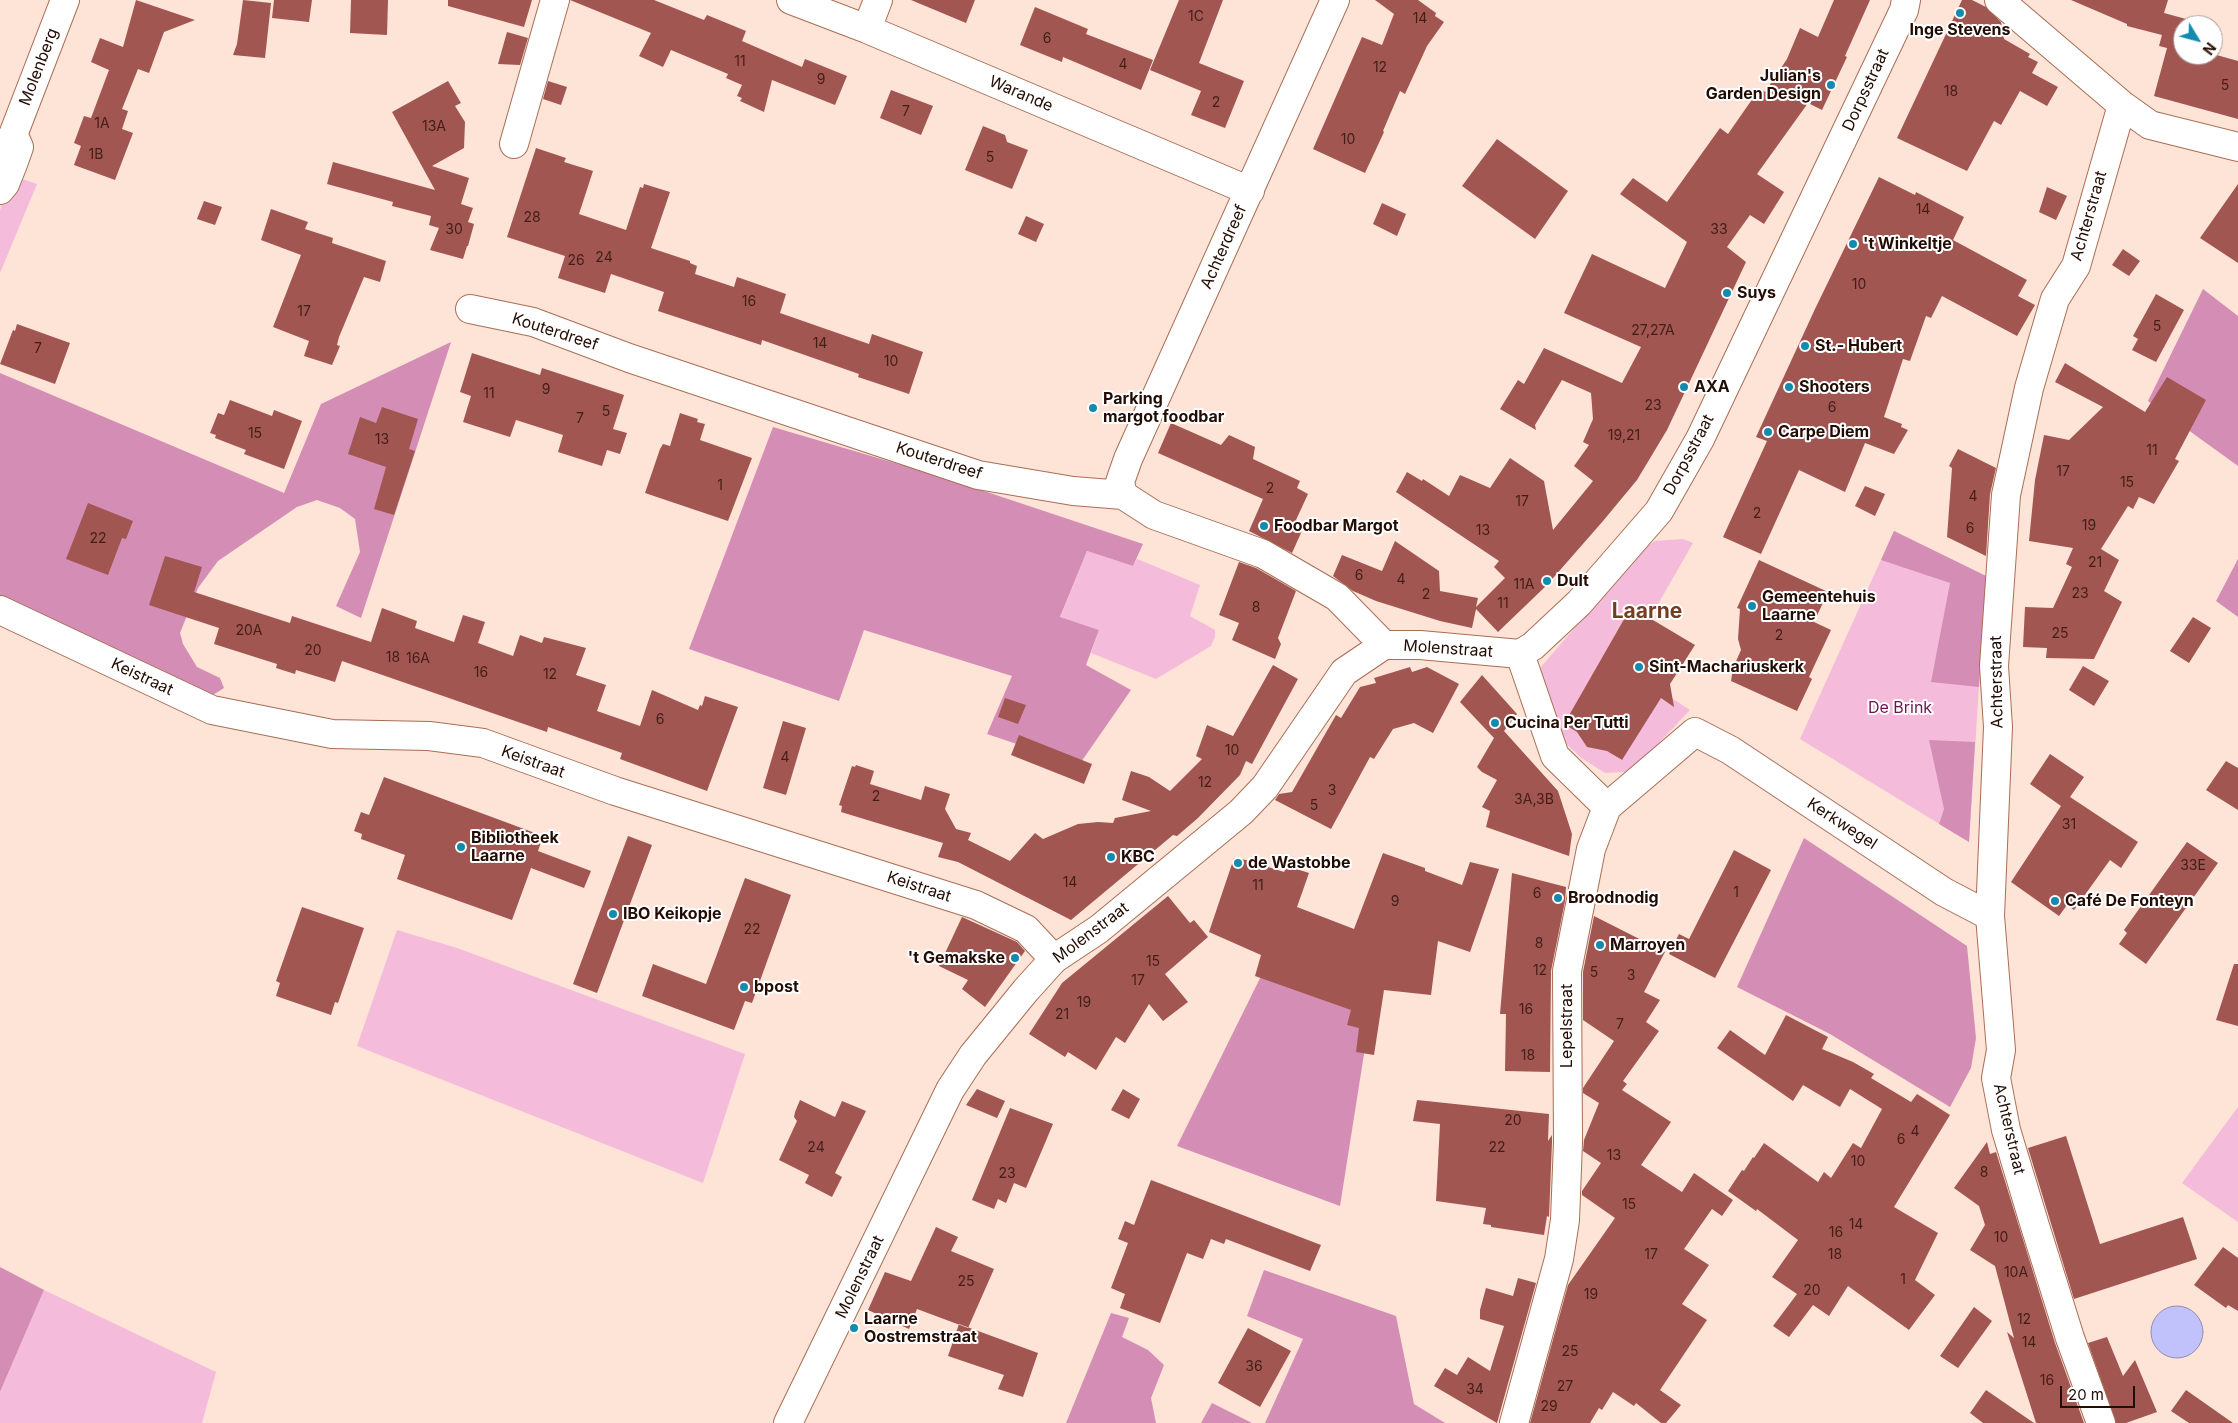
<!DOCTYPE html>
<meta charset="utf-8">
<style>
body{margin:0}
#map{position:relative;width:2238px;height:1423px;overflow:hidden;background:#fee3d7;font-family:Inter,sans-serif}
canvas{display:block}
.north{position:absolute;left:2173px;top:15px;width:50px;height:50px;box-sizing:border-box;background:#fff;border:1px solid #a79e9a;border-radius:50%;rotate:127deg;font-size:14px;font-weight:700;line-height:20px;text-align:center;color:#220c03}
.north::after{content:'';display:block;margin:auto;width:18px;height:22px;background:#128bae;clip-path:polygon(50% 0,100% 100%,50% 72%,0 100%)}
.scale{position:absolute;left:2060px;top:1386px;width:75px;height:22px;box-sizing:border-box;border:2px solid #220c03;border-top:0;padding-left:6px;font-size:15px;line-height:18px;white-space:nowrap;color:#220c03;-webkit-text-stroke:4px #fff;paint-order:stroke}
</style>
<div id="map">
<canvas width="2238" height="1423"></canvas>
<div class="north">N</div>
<div class="scale">20 m</div>
</div>
<script>
const ctx = document.querySelector('canvas').getContext('2d');
ctx.lineJoin = 'round';
function paint(path, color) {
  ctx.fillStyle = color;
  ctx.fill(path, 'evenodd');
}
function shape(rows) {
  const path = new Path2D();
  for (const r of rows) {
    if (r.length === 3) {
      path.moveTo(r[0] + r[2], r[1]);
      path.arc(r[0], r[1], r[2], 0, 2 * Math.PI);
      continue;
    }
    path.moveTo(r[0], r[1]);
    for (let i = 2; i < r.length; i += 2) path.lineTo(r[i], r[i + 1]);
  }
  return path;
}
function trace(path, color, width, dash) {
  ctx.strokeStyle = color;
  ctx.lineWidth = width;
  ctx.lineCap = dash ? 'butt' : 'round';
  ctx.setLineDash(dash || []);
  ctx.stroke(path);
}
function label(font, color, halo, rows, align = 'center') {
  ctx.font = font + ' Inter,sans-serif';
  ctx.lineWidth = 4;
  ctx.setLineDash([]);
  ctx.textBaseline = 'middle';
  ctx.strokeStyle = halo;
  ctx.fillStyle = color;
  for (const [text, x, y, turn = 0] of rows) {
    ctx.save();
    ctx.translate(x, y);
    ctx.rotate((+turn || 0) * Math.PI / 180);
    ctx.textAlign = isNaN(turn) ? turn : align;
    if (halo) ctx.strokeText(text, 0, 0);
    ctx.fillText(text, 0, 0);
    ctx.restore();
  }
}
paint(shape([
 [13,176,37,184,0,273,0,210],
 [1894,531,1986,576,1969,842,1800,739],
 [1683,539,1693,543,1650,618,1631,607,1564,724,1585,736,1595,745,1595,749,1598,749,1599,745,1621,760,1661,698,1670,697,1690,710,1641,762,1625,772,1605,773,1583,759,1563,741,1546,694,1540,668,1643,549,1655,541],
 [1087,551,1133,566,1137,559,1200,585,1190,616,1215,630,1215,637,1211,646,1156,679,1091,653,1099,630,1060,618],
 [397,930,457,948,745,1054,703,1183,357,1046],
 [2238,1107,2238,1222,2182,1183],
 [44,1290,216,1372,202,1423,0,1423,0,1392]
]), '#f5bbdb');
paint(shape([
 [2203,289,2238,316,2238,466,2148,401],
 [451,342,361,618,336,606,360,552,355,519,340,508,317,500,297,507,218,561,198,588,180,633,183,644,197,667,220,678,224,688,213,695,0,600,0,373,284,493,321,404],
 [773,427,939,476,1143,544,1133,566,1087,551,1060,617,1099,630,1086,665,1131,690,1079,765,987,734,1012,676,864,630,839,701,689,649],
 [1894,531,1986,576,1979,687,1931,682,1950,583,1881,560],
 [2238,559,2238,617,2216,601],
 [1929,740,1975,742,1969,842,1939,824,1944,809],
 [1804,838,1967,946,1976,1038,1971,1068,1950,1107,1830,1034,1737,987],
 [1272,954,1376,978,1340,1206,1177,1146],
 [0,1267,44,1290,0,1392],
 [1264,1270,1396,1316,1414,1404,1445,1423,1265,1423,1303,1339,1247,1316],
 [1111,1313,1129,1318,1122,1337,1148,1350,1164,1365,1151,1398,1156,1423,1066,1423],
 [1212,1403,1252,1423,1201,1423]
]), '#d48eb6');
const water = shape([
 [2177,1332,26]
]);
paint(water, '#c1c2fb');
trace(water, '#918bb1', 1);
paint(shape([
 [136,0,195,20,164,32,149,73,138,69,122,109,128,111,122,129,133,133,115,180,74,165,81,146,74,143,84,116,91,118,109,70,91,62,100,38,123,47],
 [243,0,271,3,265,58,233,55,237,44],
 [274,0,312,0,309,22,272,18],
 [351,0,388,0,387,35,350,33],
 [448,0,532,0,524,27,448,6],
 [570,0,654,0,704,20,707,15,746,31,742,41,802,67,805,59,847,76,835,105,772,80,764,112,740,101,742,98,737,96,742,85,726,78,728,74,671,50,663,67,639,56,651,33],
 [911,0,975,0,966,23],
 [1179,0,1223,0,1199,63,1244,81,1225,128,1191,115,1201,91,1150,70],
 [1375,0,1418,0,1436,13,1435,16,1444,22,1427,46,1405,94,1400,91,1383,131,1384,132,1365,173,1313,149,1362,37,1382,45,1394,14],
 [1834,0,1870,0,1845,56,1847,57,1822,110,1808,103,1757,174,1784,192,1764,224,1750,215,1727,247,1746,262,1667,430,1637,480,1603,521,1547,585,1498,632,1476,609,1472,628,1440,621,1376,601,1353,591,1333,576,1342,555,1382,571,1395,541,1439,571,1440,591,1478,598,1476,607,1505,578,1494,567,1499,561,1396,492,1407,472,1422,481,1423,479,1449,496,1460,475,1490,488,1510,458,1544,481,1553,530,1593,481,1574,466,1589,445,1583,442,1593,419,1591,393,1562,380,1535,425,1536,430,1500,409,1518,380,1524,384,1544,348,1622,383,1641,347,1564,313,1592,254,1665,288,1687,242,1620,194,1633,178,1667,202,1720,128,1728,134,1760,88,1765,92,1787,59,1800,28,1818,37],
 [1962,0,1972,0,1986,7,2001,22,2004,39,2030,54,2028,57,2038,62,2032,73,2058,87,2047,106,2020,91,2001,125,1994,121,1967,171,1897,138],
 [2071,0,2168,0,2164,13,2197,22,2197,25,2183,25,2183,55,2213,54,2238,61,2238,119,2154,96,2167,48,2159,46,2162,35,2127,26,2127,24],
 [1035,7,1088,29,1086,34,1153,60,1141,90,1063,57,1062,62,1020,45],
 [507,32,528,38,520,65,498,64],
 [448,81,461,103,455,106,465,122,464,148,432,166,469,178,461,204,473,208,468,222,474,224,468,246,467,246,463,259,430,250,439,228,429,225,431,216,392,206,393,202,327,184,333,162,435,190,392,112],
 [548,81,567,87,561,105,543,99],
 [891,90,933,106,921,135,880,118],
 [983,126,1005,135,1007,142,1028,150,1012,189,965,170],
 [1497,139,1568,191,1535,239,1462,186],
 [536,148,566,158,564,162,593,171,579,214,626,230,640,187,643,188,644,184,670,192,651,248,690,261,690,263,697,266,695,274,734,287,737,277,786,294,780,313,869,344,872,334,923,352,909,394,858,377,859,374,762,340,761,345,658,311,664,292,611,274,605,293,558,278,565,256,507,237],
 [1879,177,1915,195,1916,192,1964,217,1953,240,2027,280,2018,296,2035,305,2017,336,1942,296,1931,318,1926,316,1910,361,1903,359,1884,417,1902,424,1901,427,1908,430,1894,454,1865,443,1845,492,1799,470,1761,554,1723,537,1767,441,1756,437,1815,309],
 [2238,184,2238,263,2200,238],
 [2047,187,2067,196,2056,220,2039,212],
 [204,201,222,207,215,225,197,219],
 [1382,203,1406,214,1397,236,1373,224],
 [271,209,308,222,305,229,333,238,332,243,386,261,380,282,364,277,339,337,337,345,340,346,332,365,304,356,309,341,273,327,301,255,261,240],
 [1026,216,1044,224,1036,242,1018,234],
 [2123,249,2140,261,2129,276,2112,265],
 [2156,294,2184,310,2156,362,2132,350,2138,339,2133,336],
 [17,324,70,343,55,384,0,364,13,330,15,331],
 [472,353,540,375,542,368,624,395,613,429,627,433,620,454,607,450,602,466,558,452,563,435,516,420,510,437,463,422,471,396,460,392],
 [2065,363,2145,412,2167,377,2206,400,2175,459,2179,461,2154,504,2139,497,2133,509,2128,506,2101,549,2119,560,2104,591,2122,602,2094,659,2046,658,2047,648,2023,647,2025,607,2053,608,2072,567,2066,564,2073,548,2029,541,2035,480,2044,435,2069,440,2103,407,2055,382],
 [230,400,272,416,274,410,302,421,284,469,244,454,246,450,215,438,216,435,210,433,218,413,224,415],
 [382,407,418,419,409,449,415,451,394,515,374,509,386,467,348,454,360,417,376,423],
 [680,413,698,419,697,422,705,424,700,440,752,458,728,521,645,493,660,449,663,444,670,446],
 [1171,423,1221,445,1229,435,1255,447,1253,459,1300,481,1297,488,1308,494,1296,520,1305,524,1292,553,1249,531,1263,499,1158,453],
 [1958,449,1996,468,1990,494,1986,556,1947,537,1952,468,1949,466],
 [1865,486,1885,494,1875,516,1855,506],
 [88,503,133,521,126,539,122,538,108,575,66,559],
 [165,556,202,567,194,592,290,623,292,616,371,642,382,608,417,621,415,628,454,642,463,615,485,622,478,643,513,656,520,635,542,643,544,637,586,648,576,675,606,685,597,711,640,726,652,690,698,710,700,705,702,706,705,696,738,707,707,791,620,759,622,753,548,727,547,732,342,661,335,682,296,670,295,674,276,668,277,664,214,644,219,628,149,605],
 [1759,560,1828,592,1814,622,1831,630,1809,677,1812,679,1797,711,1731,681,1733,668,1741,650,1738,639,1740,609,1737,608],
 [1239,562,1256,568,1296,591,1278,638,1281,644,1275,659,1232,640,1239,623,1219,615],
 [1631,607,1695,645,1670,684,1674,707,1661,698,1622,760,1607,751,1587,747,1577,732,1564,724],
 [2193,617,2211,628,2189,663,2170,651],
 [1273,665,1298,679,1252,764,1246,761,1240,775,1198,818,1177,836,1173,835,1071,920,958,862,938,857,943,843,841,812,842,806,839,805,852,766,855,767,856,765,874,771,870,784,921,800,925,786,950,794,945,809,956,829,971,833,968,840,1010,861,1035,833,1043,839,1078,824,1098,822,1113,823,1115,818,1151,811,1122,800,1131,771,1149,777,1170,791,1202,759,1196,756,1207,725,1233,736],
 [2083,666,2109,681,2094,706,2069,690],
 [1410,667,1412,672,1427,667,1459,684,1433,733,1414,723,1393,729,1374,759,1370,757,1331,829,1275,800,1279,794,1292,792,1336,715,1341,718,1360,687,1376,683,1374,678],
 [1482,675,1517,714,1504,731,1558,791,1572,834,1569,856,1486,827,1490,811,1482,807,1497,780,1482,772,1477,767,1494,738,1460,702],
 [1005,698,1026,705,1018,724,998,717],
 [783,721,806,728,786,795,763,788],
 [1019,735,1092,764,1084,784,1011,755],
 [2050,754,2084,777,2070,797,2138,842,2121,868,2110,860,2074,910,2067,905,2059,916,2011,882,2061,806,2030,784],
 [2226,761,2238,768,2238,810,2206,790],
 [384,777,543,836,538,851,591,871,584,888,531,868,512,920,397,879,405,855,361,839,362,834,354,831,361,812,369,815],
 [628,836,652,845,597,993,573,984],
 [2187,842,2218,863,2146,964,2119,944,2127,933,2124,930],
 [1734,850,1771,870,1715,978,1669,954,1679,934,1689,939],
 [1383,853,1425,868,1425,871,1462,885,1470,862,1499,869,1470,952,1438,941,1431,995,1384,990,1374,1055,1356,1052,1359,1028,1347,1025,1351,1010,1255,976,1261,955,1209,932,1234,858,1246,860,1284,872,1287,866,1309,873,1297,907,1354,929],
 [1512,873,1566,887,1565,901,1551,971,1550,1072,1505,1071,1506,1014,1500,1014],
 [745,878,791,895,752,1003,745,1001,734,1030,642,996,653,964,706,984],
 [1168,896,1190,923,1194,920,1208,937,1165,974,1188,1002,1163,1021,1149,1004,1125,1043,1116,1037,1096,1070,1068,1052,1065,1057,1029,1034,1062,983],
 [302,907,364,928,338,1003,335,1002,331,1015,276,996,280,983,276,981],
 [1594,916,1665,952,1644,992,1660,1000,1646,1022,1659,1031,1623,1081,1627,1084,1622,1090,1671,1122,1641,1165,1682,1192,1694,1173,1733,1200,1722,1216,1712,1209,1684,1249,1709,1265,1682,1304,1707,1320,1660,1390,1681,1405,1666,1423,1661,1423,1636,1403,1634,1406,1613,1392,1602,1410,1599,1408,1590,1423,1530,1423,1568,1285,1615,1218,1582,1195,1582,1191,1601,1163,1583,1151,1584,1140,1599,1103,1583,1093,1583,1088,1614,1041,1583,1020,1583,972],
 [962,917,1017,942,1025,951,985,1007,962,989,968,980,939,966],
 [2234,964,2238,964,2238,1026,2216,1020],
 [1786,1015,1828,1037,1822,1049,1853,1062,1874,1074,1871,1078,1911,1102,1917,1094,1950,1115,1894,1207,1938,1233,1915,1280,1935,1295,1909,1330,1848,1286,1829,1316,1813,1305,1789,1337,1773,1326,1797,1294,1772,1277,1798,1240,1757,1209,1756,1211,1728,1191,1742,1170,1744,1171,1753,1157,1754,1158,1764,1143,1818,1182,1824,1172,1831,1178,1853,1143,1861,1148,1882,1109,1850,1089,1840,1107,1803,1085,1793,1101,1717,1048,1730,1030,1765,1055],
 [977,1089,1005,1101,997,1118,966,1105],
 [1123,1089,1140,1099,1129,1119,1111,1110],
 [800,1100,835,1117,842,1101,866,1111,835,1173,842,1177,832,1197,805,1183,809,1175,779,1160,797,1121,794,1117,795,1112],
 [1417,1100,1549,1114,1548,1141,1552,1135,1552,1142,1549,1217,1547,1216,1544,1235,1491,1227,1491,1225,1483,1224,1486,1208,1436,1201,1440,1124,1413,1121],
 [1010,1108,1053,1124,1026,1188,1014,1183,1006,1203,998,1199,994,1209,972,1200],
 [2066,1136,2100,1244,2183,1217,2197,1259,2074,1299,2028,1148],
 [1987,1142,1990,1154,1996,1152,2055,1343,2084,1423,2036,1423,2007,1332,2014,1338,1995,1266,1970,1250,1985,1225,1979,1206,1954,1188],
 [1151,1180,1321,1245,1310,1271,1226,1239,1224,1244,1211,1239,1203,1259,1187,1253,1160,1323,1120,1308,1125,1294,1111,1288,1128,1243,1118,1239,1125,1221,1134,1225],
 [936,1227,958,1237,951,1251,994,1269,968,1328,917,1309,909,1329,868,1310,885,1272,911,1281],
 [2223,1247,2238,1258,2238,1311,2228,1305,2226,1308,2194,1285],
 [1518,1278,1536,1283,1497,1423,1434,1386,1445,1368,1457,1375,1468,1357,1490,1371,1504,1326,1480,1319,1480,1310,1486,1288,1513,1296],
 [1974,1307,1992,1321,1958,1368,1940,1356],
 [959,1324,1038,1353,1023,1397,998,1389,1004,1375,948,1356],
 [1248,1328,1291,1351,1260,1407,1218,1383],
 [2107,1337,2123,1376,2135,1360,2157,1412,2126,1423,2116,1423,2088,1343],
 [1986,1390,2034,1423,1983,1423,1970,1413],
 [2186,1390,2233,1423,2189,1423,2171,1411]
]), '#a15652');
const minor = shape([
 [791,0,867,29,1250,191],
 [1999,0,2122,105,2150,125,2238,147],
 [867,29,878,0],
 [514,144,555,0],
 [0,155,13,135,65,0],
 [0,190,5,184,13,164,19,147,14,136],
 [470,309,533,322,629,358,978,475,1073,491,1123,495,1154,515,1263,554,1337,597,1384,645],
 [1123,495,1120,482,1128,459,1335,0],
 [0,610,212,710,332,734,429,736,483,743,615,791,976,905,1026,929,1054,959],
 [1520,654,1555,756,1607,807],
 [1514,1423,1559,1259,1565,1220,1568,1142,1567,971,1591,849,1607,807,1695,732,1730,750,1944,892,1990,916],
 [2101,1423,2070,1338,2035,1226,2006,1130,1996,1078,2001,1050,1990,916,1998,727,1994,666,2006,495,2029,388,2055,299,2076,266,2122,105]
]);
const tertiary = shape([
 [788,1423,950,1090,973,1055,1026,990,1054,959,1099,929,1241,812,1265,787,1344,672,1384,645,1420,645,1520,654,1533,646,1579,603,1659,511,1700,439,1904,10,1906,0]
]);
trace(minor, '#a96e54', 30);
trace(tertiary, '#a96e54', 30);
trace(minor, '#fff', 28);
trace(tertiary, '#fff', 28);
for (const [x, y, r, color] of [
 [1960,13,5,"#128bae"],
 [1831,85,5,"#128bae"],
 [1853,244,5,"#128bae"],
 [1727,293,5,"#128bae"],
 [1805,346,5,"#128bae"],
 [1684,387,5,"#128bae"],
 [1789,387,5,"#128bae"],
 [1093,408,5,"#128bae"],
 [1768,432,5,"#128bae"],
 [1264,526,5,"#128bae"],
 [1547,581,5,"#128bae"],
 [1752,606,5,"#128bae"],
 [1639,667,5,"#128bae"],
 [1495,723,5,"#128bae"],
 [461,847,5,"#128bae"],
 [1111,857,5,"#128bae"],
 [1238,863,5,"#128bae"],
 [1558,898,5,"#128bae"],
 [2055,901,5,"#128bae"],
 [613,914,5,"#128bae"],
 [1600,945,5,"#128bae"],
 [1015,958,5,"#128bae"],
 [744,987,5,"#128bae"],
 [854,1328,5,"#128bae"]
]) {
  const dot = new Path2D();
  dot.arc(x, y, r, 0, 2 * Math.PI);
  ctx.fillStyle = color;
  ctx.fill(dot);
  trace(dot, '#fff', 2);
}
label('14px', '#421e17', null, [
 ["1C",1196,17],
 ["14",1420,19],
 ["6",1047,39],
 ["11",740,62],
 ["4",1123,65],
 ["12",1380,68],
 ["9",821,80],
 ["5",2225,86],
 ["18",1951,92],
 ["2",1216,103],
 ["7",906,112],
 ["1A",102,124],
 ["13A",434,127],
 ["10",1348,140],
 ["1B",96,155],
 ["5",990,158],
 ["14",1923,210],
 ["28",532,218],
 ["30",454,230],
 ["33",1719,230],
 ["24",604,258],
 ["26",576,261],
 ["10",1859,285],
 ["16",749,302],
 ["17",304,312],
 ["5",2157,327],
 ["27,27A",1653,331],
 ["14",820,344],
 ["7",38,349],
 ["10",891,362],
 ["9",546,390],
 ["11",489,394],
 ["23",1653,406],
 ["6",1832,408],
 ["5",606,412],
 ["7",580,419],
 ["15",255,434],
 ["19,21",1624,436],
 ["13",382,440],
 ["11",2152,451],
 ["17",2063,472],
 ["15",2127,483],
 ["1",720,486],
 ["2",1270,489],
 ["4",1973,497],
 ["17",1522,502],
 ["2",1757,514],
 ["19",2089,526],
 ["6",1970,529],
 ["13",1483,531],
 ["22",98,539],
 ["21",2095,563],
 ["6",1359,576],
 ["4",1401,580],
 ["11A",1524,585],
 ["23",2080,594],
 ["2",1426,595],
 ["11",1503,604],
 ["8",1256,608],
 ["20A",249,631],
 ["25",2060,634],
 ["2",1779,636],
 ["20",313,651],
 ["18",393,658],
 ["16A",418,659],
 ["16",481,673],
 ["12",550,675],
 ["6",660,720],
 ["10",1232,751],
 ["4",785,758],
 ["12",1205,783],
 ["3",1332,791],
 ["2",876,797],
 ["3A,3B",1534,800],
 ["5",1314,806],
 ["31",2069,825],
 ["33E",2193,866],
 ["14",1070,883],
 ["11",1258,886],
 ["1",1736,893],
 ["6",1537,894],
 ["9",1395,902],
 ["22",752,930],
 ["8",1539,944],
 ["15",1153,962],
 ["12",1540,971],
 ["5",1594,973],
 ["3",1631,976],
 ["17",1138,981],
 ["19",1084,1003],
 ["16",1526,1010],
 ["21",1062,1015],
 ["7",1620,1025],
 ["18",1528,1056],
 ["20",1513,1121],
 ["4",1915,1132],
 ["6",1901,1140],
 ["24",816,1148],
 ["22",1497,1148],
 ["13",1614,1156],
 ["10",1858,1162],
 ["8",1984,1173],
 ["23",1007,1174],
 ["15",1629,1205],
 ["14",1856,1225],
 ["16",1836,1233],
 ["10",2001,1238],
 ["17",1651,1255],
 ["18",1835,1255],
 ["10A",2016,1273],
 ["1",1903,1280],
 ["25",966,1282],
 ["20",1812,1291],
 ["19",1591,1295],
 ["12",2024,1320],
 ["14",2029,1343],
 ["25",1570,1352],
 ["36",1254,1367],
 ["16",2047,1381],
 ["27",1565,1387],
 ["34",1475,1390],
 ["29",1549,1407]
]);
label('bold 16px', '#220c03', '#fff', [
 ["Inge Stevens",1960,30,"center"],
 ["Julian's",1821,76,"right"],
 ["Garden Design",1821,94,"right"],
 ["'t Winkeltje",1863,244],
 ["Suys",1737,293],
 ["St.- Hubert",1815,346],
 ["AXA",1694,387],
 ["Shooters",1799,387],
 ["Parking",1103,399],
 ["margot foodbar",1103,417],
 ["Carpe Diem",1778,432],
 ["Foodbar Margot",1274,526],
 ["Dult",1557,581],
 ["Gemeentehuis",1762,597],
 ["Laarne",1762,615],
 ["Sint-Machariuskerk",1649,667],
 ["Cucina Per Tutti",1505,723],
 ["Bibliotheek",471,838],
 ["Laarne",471,856],
 ["KBC",1121,857],
 ["de Wastobbe",1248,863],
 ["Broodnodig",1568,898],
 ["Café De Fonteyn",2065,901],
 ["IBO Keikopje",623,914],
 ["Marroyen",1610,945],
 ["'t Gemakske",1005,958,"right"],
 ["bpost",754,987],
 ["Laarne",864,1319],
 ["Oostremstraat",864,1337]
], 'left');
label('16px', '#220c03', '#fff', [
 ["Molenberg",39,67,-69],
 ["Dorpsstraat",1866,90,-65],
 ["Warande",1021,94,23],
 ["Achterstraat",2089,216,-74],
 ["Achterdreef",1224,247,-66],
 ["Kouterdreef",555,332,18],
 ["Dorpsstraat",1689,455,-62],
 ["Kouterdreef",939,461,18],
 ["Molenstraat",1448,649,4],
 ["Keistraat",142,677,25],
 ["Achterstraat",1997,682,-91],
 ["Keistraat",533,762,20],
 ["Kerkwegel",1842,824,33],
 ["Keistraat",919,887,18],
 ["Molenstraat",1091,933,-37],
 ["Lepelstraat",1567,1026,-90],
 ["Achterstraat",2009,1129,77],
 ["Molenstraat",860,1277,-64]
]);
label('16px', '#69174e', '#fff', [
 ["De Brink",1900,708]
]);
label('bold 21px', '#743e25', '#fff', [
 ["Laarne",1647,612]
]);
</script>
